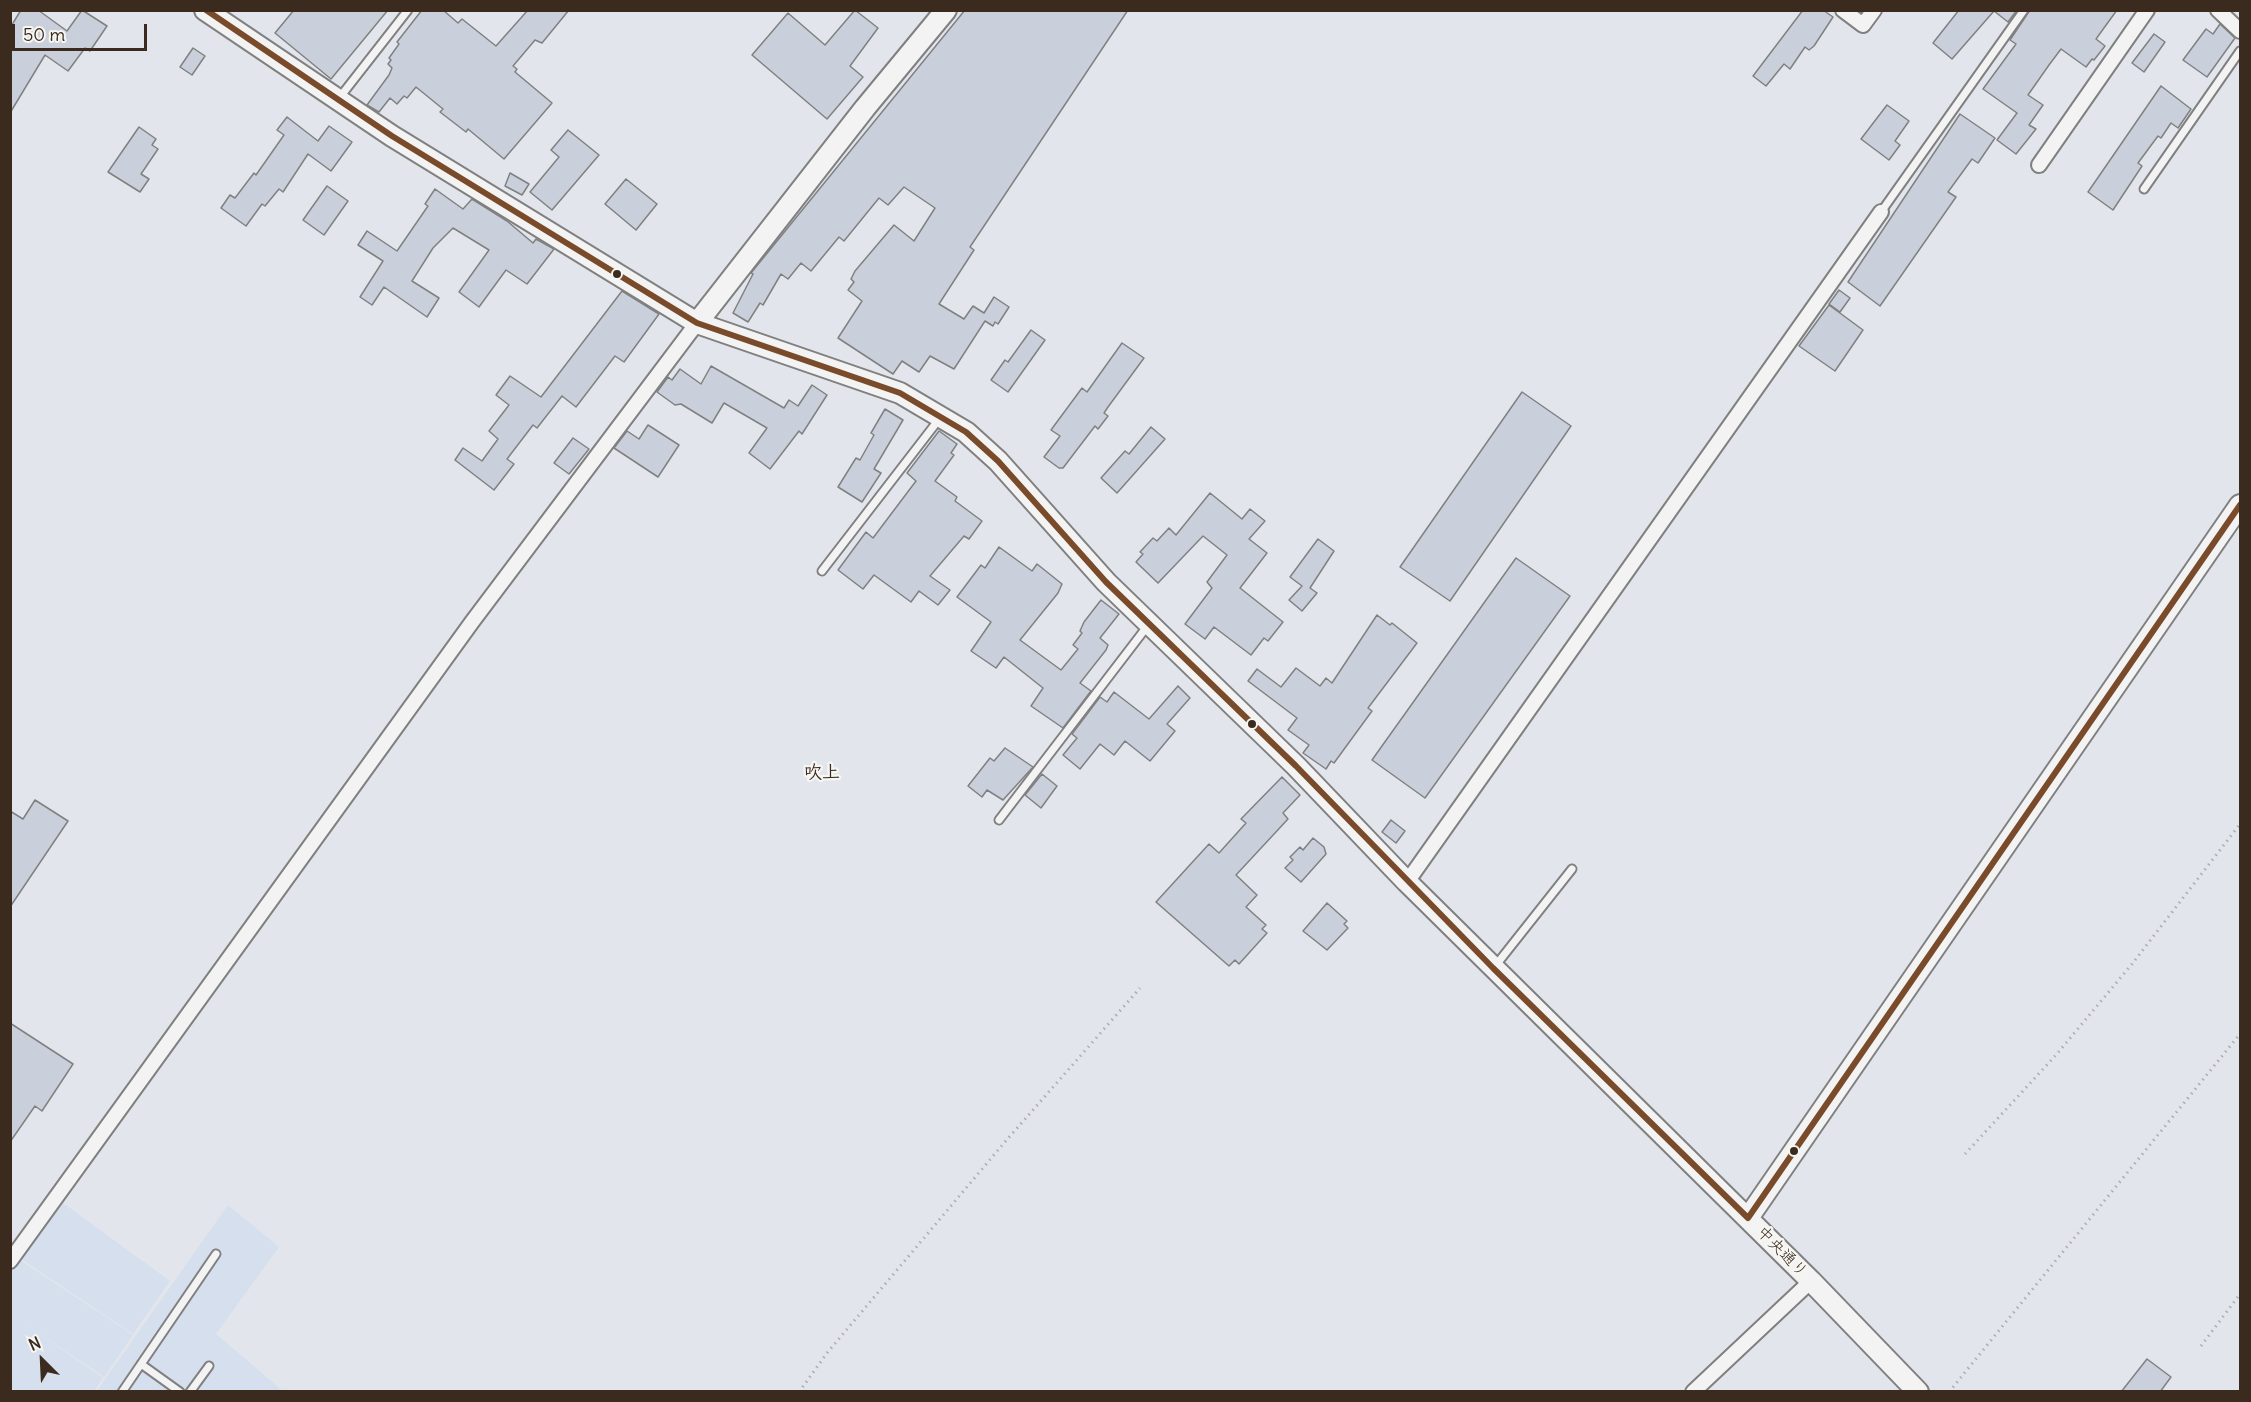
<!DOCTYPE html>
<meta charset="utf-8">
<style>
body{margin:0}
#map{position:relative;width:2251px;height:1402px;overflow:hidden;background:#e2e6ec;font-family:Delius,sans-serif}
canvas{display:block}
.frame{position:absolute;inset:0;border:12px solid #3b2a1e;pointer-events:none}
.north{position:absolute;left:12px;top:1330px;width:60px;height:60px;-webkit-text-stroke:4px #f6f6f2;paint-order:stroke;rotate:336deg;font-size:16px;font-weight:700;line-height:24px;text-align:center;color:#3b2a1e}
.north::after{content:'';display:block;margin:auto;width:21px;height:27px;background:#3b2a1e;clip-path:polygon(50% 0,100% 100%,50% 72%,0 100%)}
.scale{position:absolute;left:12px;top:24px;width:135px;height:27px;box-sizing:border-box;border:3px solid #3b2a1e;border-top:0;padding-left:8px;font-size:18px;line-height:21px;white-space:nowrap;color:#3b2a1e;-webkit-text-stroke:4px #f6f6f2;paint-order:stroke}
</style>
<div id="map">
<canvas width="2251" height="1402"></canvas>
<div class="frame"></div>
<div class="north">N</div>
<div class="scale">50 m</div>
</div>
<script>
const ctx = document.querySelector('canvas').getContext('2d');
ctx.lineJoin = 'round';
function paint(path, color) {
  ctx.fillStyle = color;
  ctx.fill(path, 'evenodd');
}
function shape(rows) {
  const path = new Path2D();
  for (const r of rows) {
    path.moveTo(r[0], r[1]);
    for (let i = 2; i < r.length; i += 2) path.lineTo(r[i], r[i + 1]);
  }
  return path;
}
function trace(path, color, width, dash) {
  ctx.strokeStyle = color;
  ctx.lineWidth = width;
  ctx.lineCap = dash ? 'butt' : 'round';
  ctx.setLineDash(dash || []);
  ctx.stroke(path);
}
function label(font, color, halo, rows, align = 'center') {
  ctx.font = font + ' Delius,"Klee One",sans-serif';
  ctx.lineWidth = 4.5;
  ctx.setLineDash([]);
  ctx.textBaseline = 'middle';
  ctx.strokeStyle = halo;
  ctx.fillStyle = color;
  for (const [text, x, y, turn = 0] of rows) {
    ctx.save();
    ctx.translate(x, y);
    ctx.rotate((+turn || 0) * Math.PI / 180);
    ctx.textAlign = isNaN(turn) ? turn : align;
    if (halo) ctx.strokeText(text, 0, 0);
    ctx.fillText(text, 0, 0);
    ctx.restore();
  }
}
paint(shape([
 [63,1203,170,1281,133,1334,21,1259],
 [228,1205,279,1247,216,1334,283,1391,96,1392],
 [20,1260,133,1335,104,1377,19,1320,103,1378,94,1391,11,1391,11,1272]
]), '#d6dfed');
const building = shape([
 [21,10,38,10,67,31,82,10,107,26,90,51,85,48,68,71,45,55,10,113,10,28,21,10],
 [294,10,388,10,331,79,275,33,294,10],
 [422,10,443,10,458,23,462,19,496,46,528,10,569,10,542,43,535,40,513,66,517,69,515,72,552,103,504,159,468,129,466,132,440,112,443,109,416,87,407,98,404,96,397,104,390,98,379,112,367,105,389,75,392,68,388,64,391,60,389,58,399,44,397,42,422,10],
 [855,10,878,28,850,66,863,77,827,119,752,55,788,13,825,45,855,10],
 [965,10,1128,10,970,247,974,250,939,304,964,319,973,306,984,313,994,297,1009,307,998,324,995,322,993,326,985,321,954,369,930,356,919,372,902,361,893,374,838,338,862,301,848,290,854,282,851,279,855,271,894,225,914,241,935,208,904,187,888,205,879,198,844,241,839,237,811,271,801,263,788,279,781,274,763,305,760,303,748,322,733,313,753,274,751,273,965,10],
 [1803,10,1823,10,1833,17,1814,46,1809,50,1805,47,1790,69,1784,64,1766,86,1753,76,1803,10],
 [1959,10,2017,10,2008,22,1994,11,1952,59,1933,43,1959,10],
 [2030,10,2117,10,2096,39,2105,46,2094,60,2092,59,2086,67,2061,49,2049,65,2028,95,2043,105,2029,125,2036,129,2016,154,1997,140,2017,113,1983,89,2016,44,2010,40,2030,10],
 [2220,24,2235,38,2207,77,2183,60,2206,29,2213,34,2220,24],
 [2154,34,2165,42,2144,72,2132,63,2154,34],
 [193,48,205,56,192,75,180,67,193,48],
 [2161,86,2191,109,2178,128,2171,123,2161,138,2158,136,2138,163,2142,166,2113,210,2088,192,2161,86],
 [1887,105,1909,121,1895,141,1900,145,1889,160,1861,139,1887,105],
 [1960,114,1995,138,1978,163,1972,159,1948,192,1956,197,1880,306,1848,282,1960,114],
 [287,117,318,141,329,126,352,142,331,171,308,154,283,192,279,189,265,206,262,204,246,226,221,208,230,195,235,198,254,173,256,175,284,135,277,130,287,117],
 [139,127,156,139,152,145,158,149,141,174,149,179,140,192,108,172,139,127],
 [568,130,599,155,552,210,530,192,559,157,551,150,568,130],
 [510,173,529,184,522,195,505,186,510,173],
 [626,179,657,204,636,230,605,204,626,179],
 [327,186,348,201,324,235,303,220,327,186],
 [435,189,463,209,472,199,507,221,533,243,536,239,554,249,527,284,506,270,479,307,459,292,489,250,453,228,433,248,412,281,439,298,427,317,384,287,372,305,360,297,383,261,358,245,367,231,397,251,428,206,425,204,435,189],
 [1839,290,1850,298,1840,312,1829,304,1839,290],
 [622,291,659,314,624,362,615,356,576,407,562,396,537,428,533,425,507,459,514,464,494,490,455,460,463,448,482,461,498,439,489,431,509,405,496,395,510,376,541,397,622,291],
 [1829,305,1863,330,1835,371,1799,346,1829,305],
 [1031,330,1045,340,1008,392,991,380,1005,360,1008,362,1031,330],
 [1122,343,1144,358,1108,407,1104,413,1108,416,1098,429,1095,426,1063,468,1059,468,1044,457,1060,436,1051,430,1082,388,1087,392,1122,343],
 [711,366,784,408,789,400,798,406,812,385,827,395,802,434,799,431,770,469,749,453,767,428,724,403,712,423,681,404,675,405,657,392,668,377,672,380,680,369,701,384,711,366],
 [1522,392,1571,426,1450,601,1400,567,1522,392],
 [885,409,903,420,874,469,881,473,862,502,838,487,856,458,860,460,874,435,871,433,885,409],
 [648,425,679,445,658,477,614,448,627,431,639,439,648,425],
 [1151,427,1165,439,1117,493,1101,478,1125,451,1129,454,1151,427],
 [939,431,957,444,951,453,954,455,935,481,957,497,955,501,982,521,969,539,964,536,930,576,950,590,938,605,919,591,911,602,874,575,863,589,838,570,866,532,873,538,916,481,907,473,939,431],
 [573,438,589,449,569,474,554,463,573,438],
 [1210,493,1242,519,1250,509,1265,521,1249,539,1267,553,1240,588,1283,622,1268,641,1264,638,1251,655,1214,627,1205,639,1185,624,1212,588,1207,582,1227,555,1203,536,1158,583,1136,562,1143,554,1140,552,1153,538,1157,541,1169,528,1176,535,1210,493],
 [1318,539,1334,551,1310,588,1317,593,1302,611,1289,600,1302,586,1290,577,1318,539],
 [999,547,1032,571,1037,564,1062,584,1058,593,1020,640,1061,670,1078,649,1073,645,1082,633,1080,631,1084,622,1101,600,1119,614,1100,638,1108,645,1106,650,1080,683,1091,691,1063,728,1031,706,1043,688,1004,657,996,668,971,651,991,622,957,597,981,565,985,568,999,547],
 [1516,558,1570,596,1425,798,1372,760,1516,558],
 [1377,615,1390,625,1392,623,1417,643,1368,708,1372,711,1334,763,1331,761,1326,769,1303,753,1309,745,1288,730,1297,718,1248,681,1257,669,1281,687,1296,668,1320,686,1326,678,1332,683,1377,615],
 [1178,686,1190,698,1167,724,1175,731,1150,761,1125,741,1114,755,1100,744,1080,769,1063,755,1077,738,1072,734,1100,697,1107,702,1114,692,1149,719,1178,686],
 [1005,748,1033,767,1003,800,987,790,982,797,968,786,990,758,994,761,1005,748],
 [1042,774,1057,786,1041,808,1025,795,1042,774],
 [1282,777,1300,795,1283,813,1288,819,1236,875,1257,895,1246,907,1266,925,1262,929,1267,933,1239,964,1235,960,1229,966,1156,902,1209,844,1219,853,1246,823,1241,819,1282,777],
 [35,800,68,821,10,907,10,811,23,819,35,800],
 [1391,820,1405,831,1396,843,1382,832,1391,820],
 [1313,838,1324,847,1326,854,1301,882,1285,868,1293,860,1290,857,1300,847,1303,850,1313,838],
 [1327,903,1347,921,1344,924,1348,928,1327,950,1303,931,1327,903],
 [10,1023,73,1064,42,1111,35,1106,10,1142,10,1023],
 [2147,1359,2171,1377,2160,1392,2121,1392,2147,1359]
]);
paint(building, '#cad0db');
trace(building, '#818080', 1.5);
const lane = shape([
 [340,97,408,10],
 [2144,189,2240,51],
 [1881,212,2024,10],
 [822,571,940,418],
 [999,820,1149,624],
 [1496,965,1572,869],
 [141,1364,180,1392],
 [122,1392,216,1254],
 [190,1392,209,1366]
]);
const street = shape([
 [1843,10,1863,25,1874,10],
 [2218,10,2240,31],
 [2039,165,2147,10],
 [1407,882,1881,212],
 [10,1261,472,622,697,323],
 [1693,1392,1811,1281]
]);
const secondary = shape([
 [205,10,392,136,697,323,900,393,966,432,998,461,1106,582,1296,766,1407,882,1811,1281,1918,1392],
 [697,323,865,108,946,10],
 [1748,1218,2240,505]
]);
trace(lane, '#818080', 11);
trace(street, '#818080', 18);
trace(secondary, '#818080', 24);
trace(shape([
 [1965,1154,2056,1055,2132,964,2240,824],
 [2201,1346,2240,1294],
 [799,1392,827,1353,1004,1143,1140,988],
 [1949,1392,2240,1034]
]), '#afaead', 3, [1.5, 4.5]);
trace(lane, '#f2f3f2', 7);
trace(street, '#f2f3f2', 14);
trace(secondary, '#f2f3f2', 20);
trace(shape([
 [206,10,392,136,697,323,900,393,966,432,998,461,1106,582,1296,766,1493,968,1748,1218],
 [1748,1218,2240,505]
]), '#7a4b2a', 6);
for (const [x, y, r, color] of [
 [617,274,5,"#3b2a1e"],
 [1252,724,5,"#3b2a1e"],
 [1794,1151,5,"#3b2a1e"]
]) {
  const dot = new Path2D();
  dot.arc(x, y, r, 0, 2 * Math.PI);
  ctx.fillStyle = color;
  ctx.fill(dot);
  trace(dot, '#f6f6f2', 2);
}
label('16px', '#3b2a1e', '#f6f6f2', [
 ["中央通り",1782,1252,45]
]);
label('bold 18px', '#3b2a1e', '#f6f6f2', [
 ["吹上",822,773]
]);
</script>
